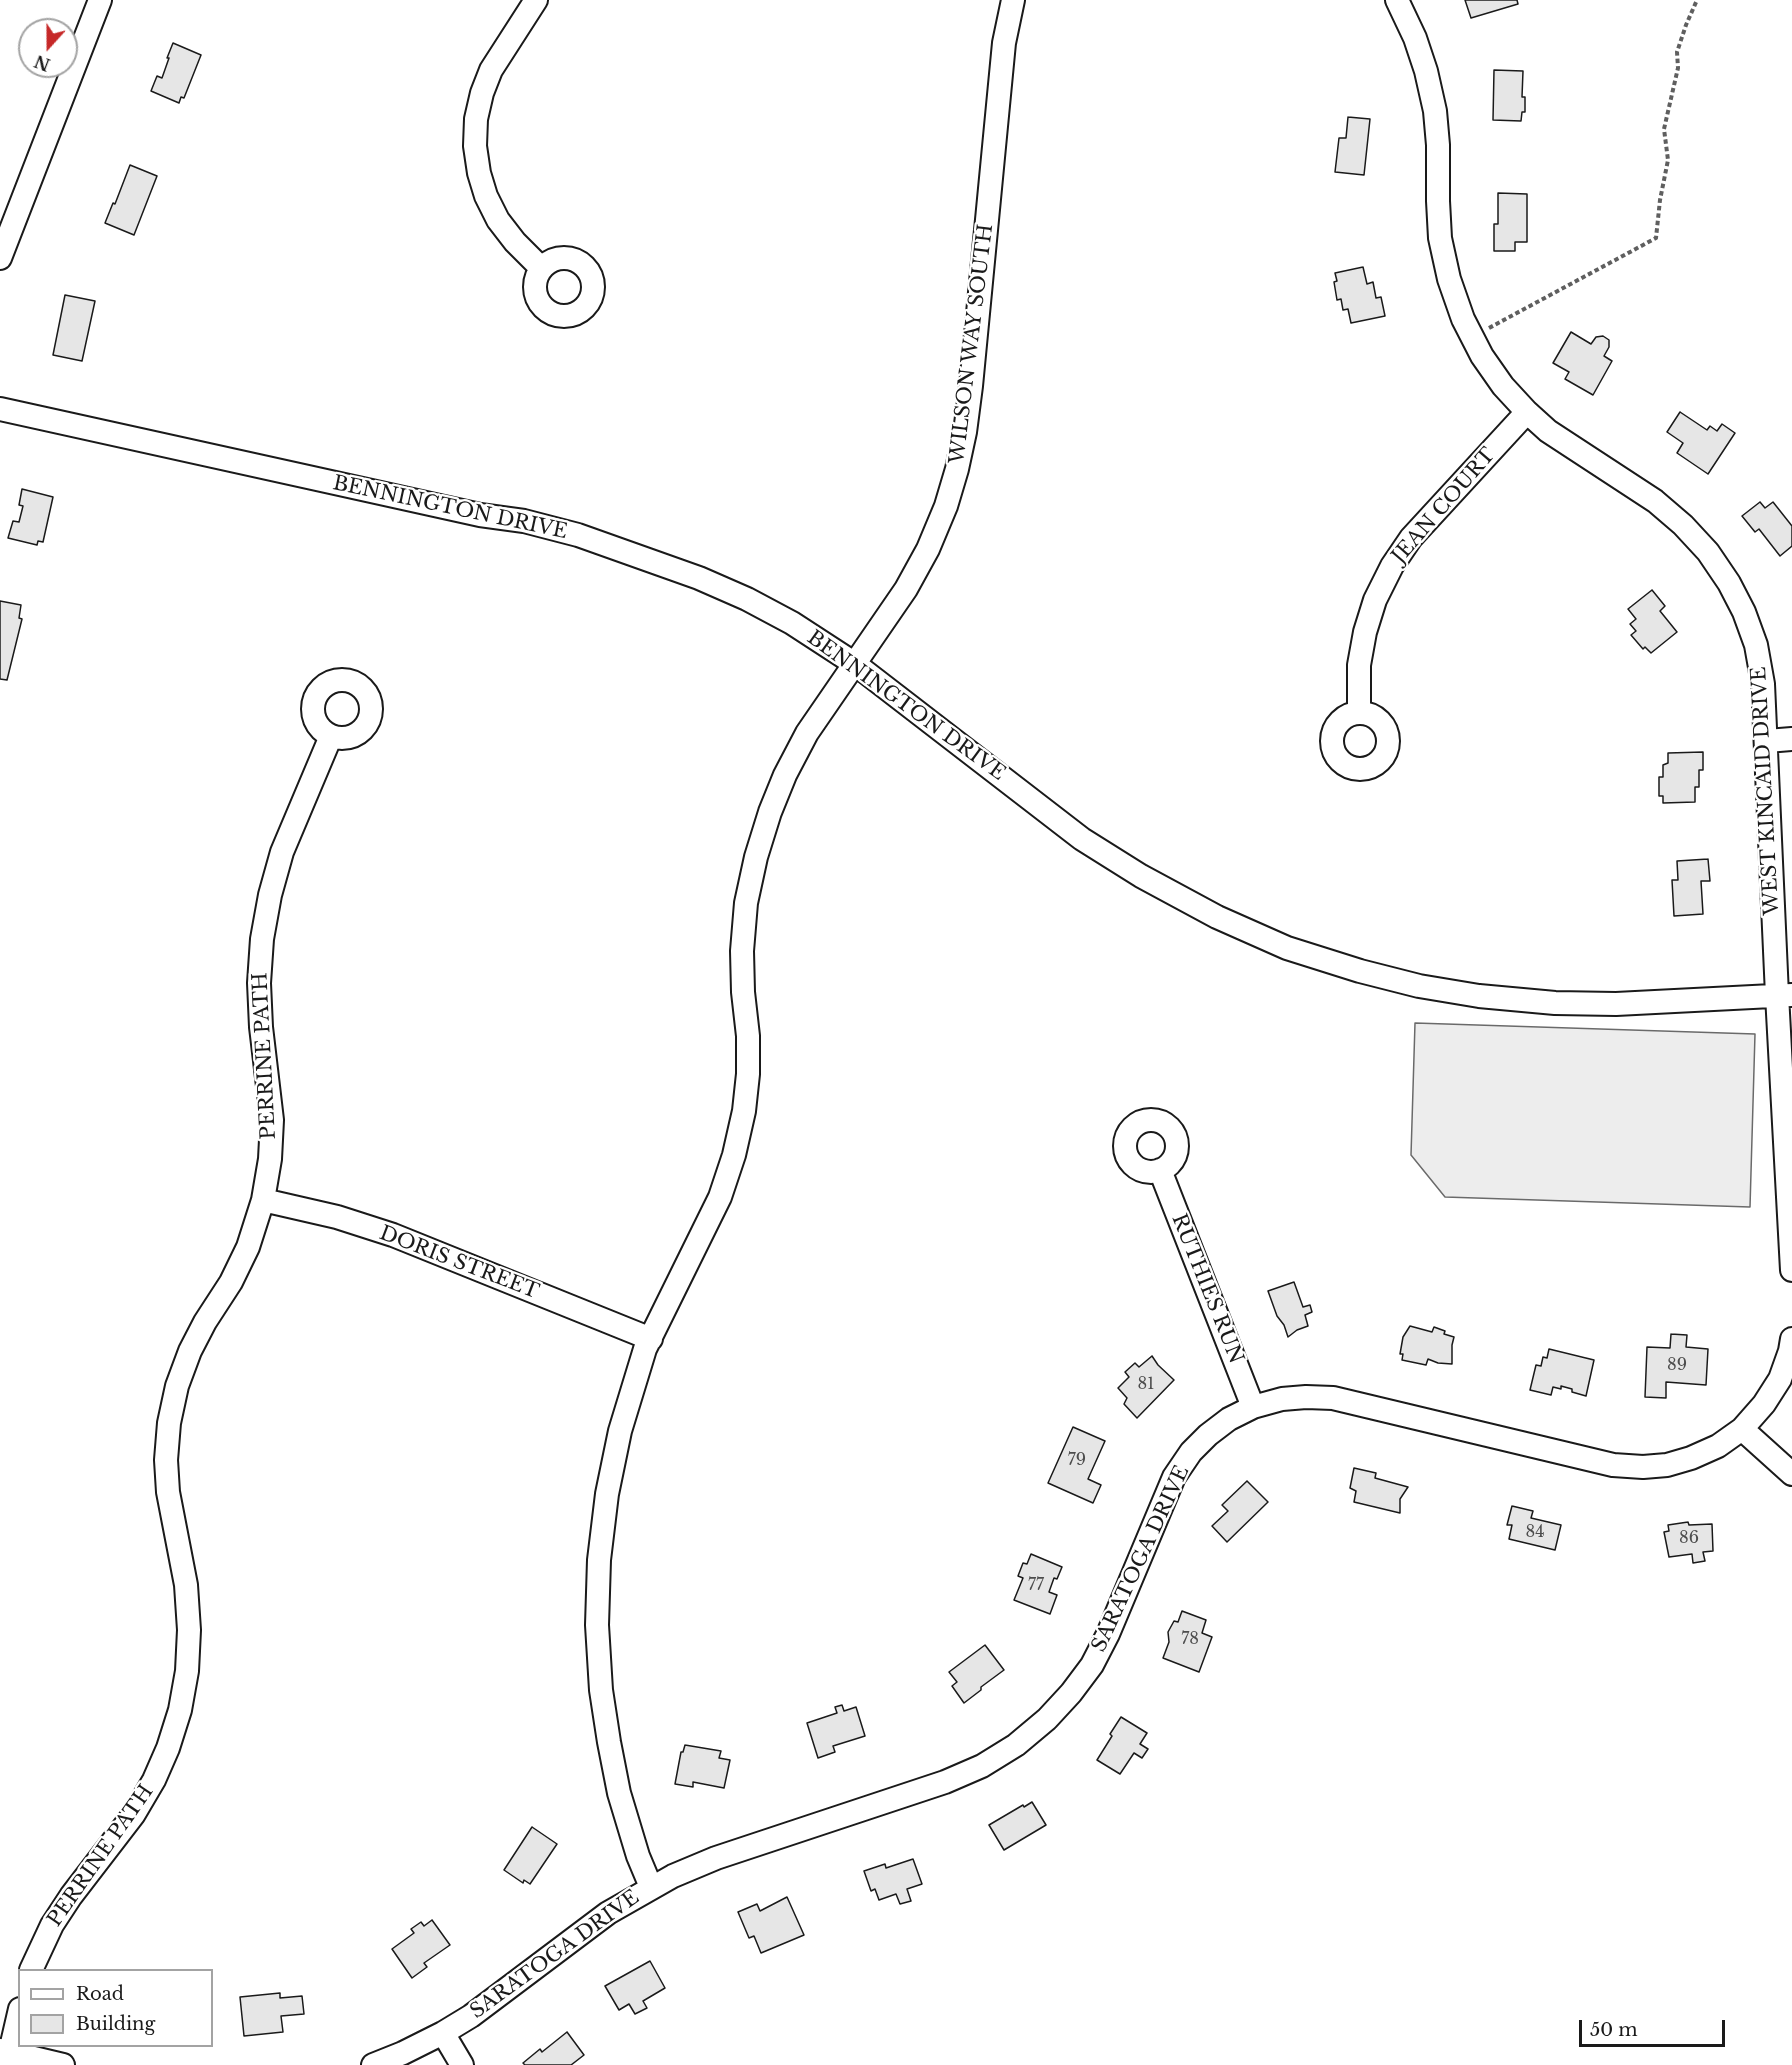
<!DOCTYPE html>
<style>
body{margin:0}
#map{position:relative;width:1792px;height:2065px;overflow:hidden;background:#fff;font-family:"Libre Baskerville",serif}
canvas{display:block}
.legend{position:absolute;left:18px;top:1969px;width:195px;height:78px;box-sizing:border-box;background:#fff;border:2px solid #a3a3a3;margin:0;padding:8px 10px;list-style:none;font-size:18px;color:#1a1a1a}
.legend li{display:flex;align-items:center;gap:12px;height:30px}
.legend b{width:30px;border:2px solid #a3a3a3}
.north{position:absolute;left:18px;top:18px;width:60px;height:60px;box-sizing:border-box;background:#fff;border:2px solid #a3a3a3;border-radius:50%;rotate:201deg;font-size:16px;font-weight:700;line-height:24px;text-align:center;color:#1a1a1a}
.north::after{content:'';display:block;margin:auto;width:21px;height:27px;background:#c62828;clip-path:polygon(50% 0,100% 100%,50% 72%,0 100%)}
.scale{position:absolute;left:1579px;top:2020px;width:146px;height:27px;box-sizing:border-box;border:3px solid #1a1a1a;border-top:0;padding-left:8px;font-size:18px;line-height:21px;white-space:nowrap;color:#1a1a1a;-webkit-text-stroke:4px #fff;paint-order:stroke}
</style>
<div id="map">
<canvas width="1792" height="2065"></canvas>
<ul class="legend">
<li><b style="height:8px;background:#fff"></b>Road</li>
<li><b style="height:16px;background:#e6e6e6"></b>Building</li>
</ul>
<div class="north">N</div>
<div class="scale">50 m</div>
</div>
<script>
const ctx = document.querySelector('canvas').getContext('2d');
ctx.lineJoin = 'round';
function paint(path, color) {
  ctx.fillStyle = color;
  ctx.fill(path, 'evenodd');
}
function shape(rows) {
  const path = new Path2D();
  for (const r of rows) {
    if (r.length === 3) {
      path.moveTo(r[0] + r[2], r[1]);
      path.arc(r[0], r[1], r[2], 0, 2 * Math.PI);
      continue;
    }
    path.moveTo(r[0], r[1]);
    for (let i = 2; i < r.length; i += 2) path.lineTo(r[i], r[i + 1]);
  }
  return path;
}
function trace(path, color, width, dash) {
  ctx.strokeStyle = color;
  ctx.lineWidth = width;
  ctx.lineCap = dash ? 'butt' : 'round';
  ctx.setLineDash(dash || []);
  ctx.stroke(path);
}
function label(font, color, halo, rows, align = 'center') {
  ctx.font = font + ' "Libre Baskerville",serif';
  ctx.lineWidth = 4.5;
  ctx.setLineDash([]);
  ctx.textBaseline = 'middle';
  ctx.strokeStyle = halo;
  ctx.fillStyle = color;
  for (const [text, x, y, turn = 0] of rows) {
    ctx.save();
    ctx.translate(x, y);
    ctx.rotate((+turn || 0) * Math.PI / 180);
    ctx.textAlign = isNaN(turn) ? turn : align;
    if (halo) ctx.strokeText(text, 0, 0);
    ctx.fillText(text, 0, 0);
    ctx.restore();
  }
}
const built = shape([
 [1415,1023,1755,1034,1750,1207,1445,1197,1411,1155,1415,1023]
]);
paint(built, '#ededed');
trace(built, '#6a6a6a', 1.5);
const building = shape([
 [1465,0,1517,0,1518,4,1471,18,1465,0],
 [173,43,201,55,184,98,181,97,179,103,151,91,157,76,162,78,169,58,167,58,173,43],
 [1494,70,1523,71,1522,97,1525,97,1525,112,1522,112,1521,121,1493,120,1494,70],
 [1348,117,1370,119,1364,175,1335,172,1339,138,1346,138,1348,117],
 [130,165,157,176,134,235,105,223,113,203,115,204,130,165],
 [1498,193,1527,194,1527,242,1515,242,1515,251,1494,251,1494,224,1498,224,1498,193],
 [1363,267,1367,284,1373,282,1376,298,1381,297,1385,316,1351,323,1348,309,1343,310,1341,299,1337,300,1334,282,1337,281,1335,273,1363,267],
 [65,295,95,301,82,361,53,355,65,295],
 [1571,332,1591,344,1596,337,1603,336,1609,340,1609,347,1604,356,1612,361,1593,395,1565,379,1569,372,1553,363,1571,332],
 [1680,412,1707,430,1710,426,1717,431,1722,424,1735,433,1708,474,1677,453,1683,443,1667,432,1680,412],
 [22,489,53,497,43,542,38,541,37,545,8,538,13,521,19,522,23,506,19,505,22,489],
 [1760,502,1765,508,1773,502,1792,526,1792,546,1780,556,1759,529,1755,532,1742,516,1760,502],
 [1652,590,1665,606,1660,611,1677,632,1651,653,1645,647,1643,649,1631,635,1636,631,1630,624,1636,619,1628,609,1652,590],
 [0,601,21,605,19,618,22,619,7,680,0,679,0,601],
 [1703,752,1703,770,1699,770,1699,787,1695,787,1695,802,1663,803,1663,796,1659,796,1659,777,1663,777,1663,765,1668,763,1668,753,1703,752],
 [1708,859,1710,881,1701,881,1703,914,1674,916,1672,880,1678,880,1677,861,1708,859],
 [1294,1282,1303,1307,1310,1305,1312,1312,1305,1315,1308,1326,1297,1330,1288,1337,1284,1325,1277,1316,1268,1291,1294,1282],
 [1410,1326,1432,1332,1434,1327,1445,1331,1444,1334,1454,1337,1452,1345,1452,1364,1438,1363,1428,1359,1426,1365,1402,1360,1403,1354,1400,1354,1403,1337,1410,1326],
 [1671,1334,1687,1335,1686,1347,1708,1349,1706,1385,1666,1382,1666,1398,1645,1397,1647,1347,1670,1348,1671,1334],
 [1549,1349,1594,1360,1586,1396,1572,1392,1572,1389,1561,1386,1561,1389,1553,1387,1551,1395,1530,1390,1536,1365,1541,1366,1543,1357,1547,1358,1549,1349],
 [1152,1356,1158,1365,1174,1380,1137,1418,1124,1404,1127,1398,1118,1388,1129,1377,1125,1372,1135,1363,1139,1367,1152,1356],
 [1073,1427,1105,1441,1088,1479,1101,1485,1093,1503,1048,1483,1073,1427],
 [1354,1468,1376,1473,1375,1478,1408,1487,1400,1499,1400,1513,1354,1502,1356,1491,1350,1488,1354,1468],
 [1247,1481,1268,1502,1227,1542,1212,1526,1228,1511,1222,1505,1247,1481],
 [1512,1506,1533,1511,1531,1518,1561,1525,1555,1550,1509,1539,1512,1525,1507,1525,1512,1506],
 [1688,1522,1689,1525,1712,1524,1713,1551,1703,1552,1705,1561,1693,1563,1692,1554,1669,1557,1664,1532,1669,1531,1668,1525,1688,1522],
 [1031,1554,1062,1567,1057,1579,1054,1578,1049,1592,1057,1595,1050,1614,1014,1600,1023,1578,1018,1576,1023,1563,1027,1564,1031,1554],
 [1182,1611,1206,1620,1202,1633,1212,1637,1199,1672,1163,1658,1169,1642,1168,1632,1174,1621,1178,1622,1182,1611],
 [985,1645,1004,1670,981,1687,981,1690,964,1703,952,1686,957,1682,949,1672,985,1645],
 [842,1705,844,1711,856,1707,865,1736,833,1746,835,1752,818,1758,807,1723,837,1713,835,1707,842,1705],
 [1121,1717,1147,1733,1140,1744,1148,1749,1142,1758,1134,1753,1120,1774,1097,1760,1112,1736,1110,1734,1121,1717],
 [685,1745,721,1751,719,1758,730,1760,724,1788,693,1782,693,1787,675,1784,681,1752,683,1752,685,1745],
 [1032,1802,1046,1825,1004,1850,989,1825,1023,1805,1024,1807,1032,1802],
 [532,1827,557,1844,530,1884,524,1880,523,1883,504,1870,532,1827],
 [913,1859,922,1884,907,1889,911,1901,900,1904,896,1894,879,1900,875,1889,871,1891,864,1871,885,1864,886,1868,913,1859],
 [787,1897,804,1935,761,1953,754,1936,749,1938,738,1912,757,1904,760,1911,787,1897],
 [432,1920,450,1945,424,1963,427,1967,412,1978,392,1949,414,1933,411,1929,421,1922,424,1926,432,1920],
 [650,1961,665,1988,643,2001,647,2008,635,2014,629,2004,619,2010,605,1986,650,1961],
 [280,1993,280,1998,302,1996,304,2014,281,2016,283,2032,244,2036,240,1997,280,1993],
 [567,2032,584,2055,571,2065,525,2065,523,2063,540,2049,542,2052,567,2032]
]);
paint(building, '#e6e6e6');
trace(building, '#1a1a1a', 1.5);
const minor = shape([
 [536,0,491,70,482,93,476,119,475,146,479,173,486,196,498,220,515,242,541,268],
 [1397,0,1415,38,1426,71,1435,111,1438,145,1438,201,1440,238,1449,279,1463,319,1482,356,1503,386,1527,412,1548,431,1655,501,1683,525,1708,552,1729,583,1744,612,1756,645,1763,684,1777,995,1792,1270],
 [564,287,29],
 [0,258,100,0],
 [0,409,480,515,524,521,578,535,699,578,747,599,792,623,855,664,1082,839,1141,876,1217,917,1287,948,1360,971,1419,986,1479,996,1555,1003,1616,1004,1792,995],
 [342,709,29],
 [1359,713,1359,665,1365,632,1375,600,1392,566,1411,538,1527,412],
 [1360,741,28],
 [1767,741,1792,739],
 [1151,1146,26],
 [1160,1170,1253,1407],
 [263,1200,337,1217,393,1235,651,1339],
 [1742,1429,1792,1474],
 [651,1887,638,1856,619,1793,609,1742,601,1690,597,1625,599,1560,607,1494,620,1431,645,1349,720,1197,734,1155,744,1111,748,1074,748,1036,743,992,742,951,746,903,756,857,770,812,785,775,807,733,906,589,928,549,946,506,957,469,965,432,971,386,1004,43,1013,0],
 [31,1970,52,1925,71,1896,134,1814,154,1780,168,1748,180,1710,187,1671,189,1630,186,1585,168,1492,166,1460,169,1423,177,1386,190,1351,205,1322,231,1282,248,1247,263,1200,270,1159,272,1120,261,1027,259,983,262,939,270,895,282,852,331,736],
 [443,2033,462,2065],
 [0,2050,63,2065],
 [7,2065,20,2009],
 [373,2065,403,2053,443,2033,471,2016,608,1913,673,1876,716,1858,945,1782,982,1766,1016,1745,1047,1719,1071,1693,1092,1665,1108,1634,1174,1477,1191,1452,1208,1435,1229,1419,1253,1407,1282,1399,1306,1397,1333,1398,1613,1465,1643,1467,1667,1465,1691,1458,1718,1446,1742,1429,1764,1404,1780,1379,1790,1351,1792,1339]
]);
trace(minor, '#1a1a1a', 26);
trace(shape([
 [1489,328,1656,238,1660,200,1668,160,1664,129,1678,68,1677,52,1686,25,1697,0]
]), '#5f5f5f', 4, [4.5, 3]);
trace(minor, '#fff', 22);
label('16px', '#4d4d4d', null, [
 ["89",1677,1365],
 ["81",1146,1384],
 ["79",1077,1460],
 ["84",1535,1532],
 ["86",1689,1538],
 ["77",1036,1585],
 ["78",1190,1639]
]);
label('20px', '#1a1a1a', '#fff', [
 ["WILSON WAY SOUTH",972,344,-83],
 ["JEAN COURT",1444,506,-49],
 ["BENNINGTON DRIVE",450,508,12],
 ["BENNINGTON DRIVE",906,706,36],
 ["WEST KINCAID DRIVE",1766,791,-93],
 ["PERRINE PATH",265,1056,-93],
 ["DORIS STREET",459,1263,21],
 ["RUTHIES RUN",1207,1289,68],
 ["SARATOGA DRIVE",1141,1559,-65],
 ["PERRINE PATH",101,1856,-55],
 ["SARATOGA DRIVE",555,1955,-36]
]);
</script>
